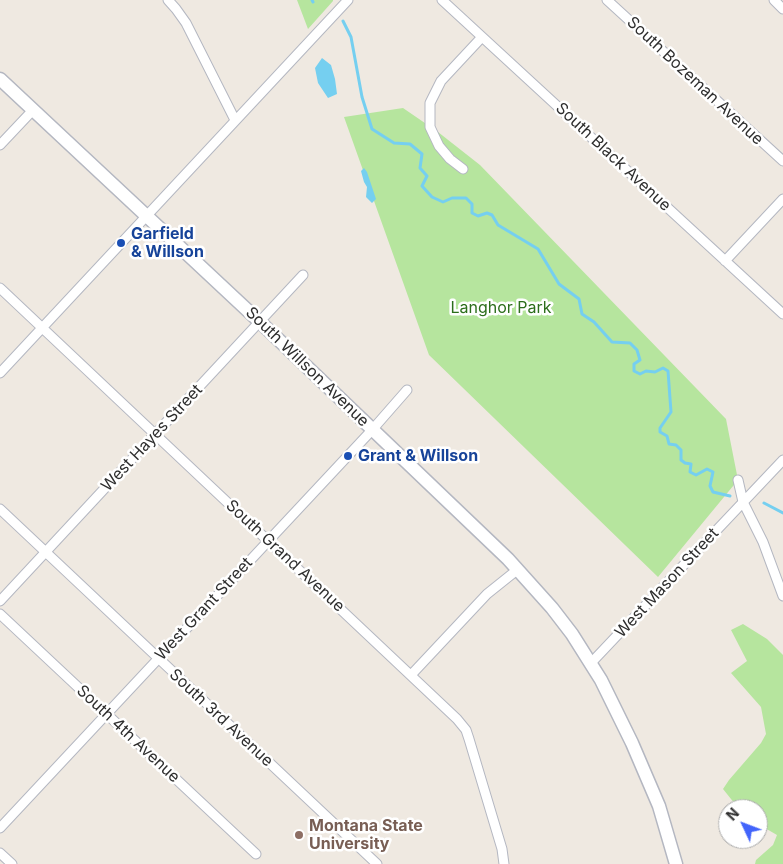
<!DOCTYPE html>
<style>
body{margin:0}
#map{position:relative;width:783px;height:864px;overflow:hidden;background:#efe9e1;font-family:Inter,sans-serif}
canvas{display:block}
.north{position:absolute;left:718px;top:799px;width:50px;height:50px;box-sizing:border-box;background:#fff;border:1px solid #ababab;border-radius:50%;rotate:313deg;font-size:14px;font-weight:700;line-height:20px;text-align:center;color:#2e2e2e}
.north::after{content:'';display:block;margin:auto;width:18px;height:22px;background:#4264fb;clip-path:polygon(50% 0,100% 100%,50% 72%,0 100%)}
</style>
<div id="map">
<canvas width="783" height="864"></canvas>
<div class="north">N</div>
</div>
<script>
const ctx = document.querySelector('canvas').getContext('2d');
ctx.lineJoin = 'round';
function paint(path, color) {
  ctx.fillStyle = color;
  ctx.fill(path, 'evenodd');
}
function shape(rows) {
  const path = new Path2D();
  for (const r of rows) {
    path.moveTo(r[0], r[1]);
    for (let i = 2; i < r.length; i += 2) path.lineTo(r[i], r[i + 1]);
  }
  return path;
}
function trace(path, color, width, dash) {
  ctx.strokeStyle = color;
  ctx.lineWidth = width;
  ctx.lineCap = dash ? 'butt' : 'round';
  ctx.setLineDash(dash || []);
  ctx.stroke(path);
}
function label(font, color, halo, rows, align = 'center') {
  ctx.font = font + ' Inter,sans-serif';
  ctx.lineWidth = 5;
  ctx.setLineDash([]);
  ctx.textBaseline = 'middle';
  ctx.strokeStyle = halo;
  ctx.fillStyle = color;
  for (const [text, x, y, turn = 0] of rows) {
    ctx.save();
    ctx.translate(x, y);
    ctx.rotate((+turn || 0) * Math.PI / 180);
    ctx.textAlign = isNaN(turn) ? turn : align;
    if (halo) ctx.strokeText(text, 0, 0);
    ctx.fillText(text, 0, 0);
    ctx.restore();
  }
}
paint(shape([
 [297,0,333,0,333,1,308,29],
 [403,108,438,132,480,165,726,419,738,480,658,577,429,355,344,117],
 [743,624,767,639,783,655,783,864,755,864,756,860,773,845,777,835,758,824,758,809,739,809,723,789,729,780,761,743,766,734,761,707,731,673,747,661,731,630]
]), '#b6e59e');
paint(shape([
 [322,58,331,65,335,79,337,94,328,98,318,83,315,68],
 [364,168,367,172,376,199,372,203,366,197,367,187,364,182,361,171]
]), '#75cff0');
trace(shape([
 [312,0,313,2],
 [343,21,351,37,362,97,372,129,394,143,410,144,422,154,420,168,427,176,422,186,432,197,443,202,452,198,466,198,472,204,472,213,478,216,487,213,492,215,498,225,538,249,559,284,579,299,582,314,594,322,612,342,630,343,637,350,640,360,634,364,634,371,640,374,646,371,655,372,663,368,668,371,671,412,660,428,660,432,667,436,669,444,676,445,681,450,681,460,685,463,691,464,690,472,696,475,707,469,713,472,710,486,713,492,730,496],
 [764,503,783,513]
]), '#75cff0', 3);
const minor = shape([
 [168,0,176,9,186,23,235,120],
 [442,0,783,314],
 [607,0,783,161],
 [774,0,783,9],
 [0,145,33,110],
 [463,169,450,159,439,146,430,127,430,103,441,81,482,37],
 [725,261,783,199],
 [0,288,457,719,466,730,469,739,502,849,504,864],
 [0,373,348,0],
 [738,480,743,502,763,542,783,596],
 [0,509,377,864],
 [0,601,303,275],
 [0,614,256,854],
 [591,663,783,460],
 [411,675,487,594,517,570],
 [0,828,372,430,407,390],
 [0,853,12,864]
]);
const secondary = shape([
 [0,79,260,322,508,559,552,608,572,634,601,680,632,743,659,806,676,864]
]);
trace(minor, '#b4b7c1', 11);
trace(secondary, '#b4b7c1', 15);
trace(minor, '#fff', 9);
trace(secondary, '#fff', 12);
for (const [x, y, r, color] of [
 [121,243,5,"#1a4fb4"],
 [348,456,5,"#1a4fb4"],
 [299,835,5,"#8d6e63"]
]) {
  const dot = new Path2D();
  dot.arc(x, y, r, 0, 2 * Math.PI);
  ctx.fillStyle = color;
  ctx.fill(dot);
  trace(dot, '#fff', 2);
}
label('16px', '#2e2e2e', '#fff', [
 ["South Bozeman Avenue",695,81,43],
 ["South Black Avenue",613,157,43],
 ["South Willson Avenue",307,367,44],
 ["West Hayes Street",152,438,-47],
 ["South Grand Avenue",285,556,43],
 ["West Mason Street",667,583,-47],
 ["West Grant Street",204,609,-47],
 ["South 3rd Avenue",221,718,43],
 ["South 4th Avenue",128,734,43]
]);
label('bold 16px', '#164399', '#fff', [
 ["Garfield",131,234],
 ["& Willson",131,252],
 ["Grant & Willson",358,456]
], 'left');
label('16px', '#2c6e1b', '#fff', [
 ["Langhor Park",501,308]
]);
label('bold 16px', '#785e54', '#fff', [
 ["Montana State",309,826],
 ["University",309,844]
], 'left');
</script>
